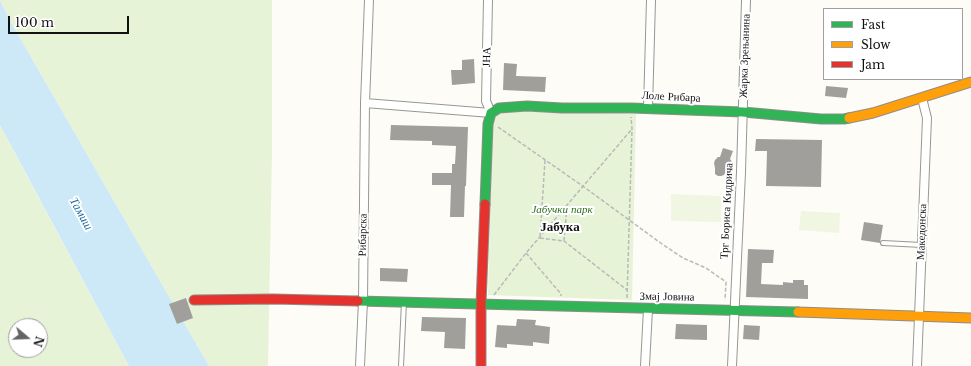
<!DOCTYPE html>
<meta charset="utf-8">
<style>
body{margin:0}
#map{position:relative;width:971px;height:366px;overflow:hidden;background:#fdfcf7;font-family:"Libre Baskerville",serif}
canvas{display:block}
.legend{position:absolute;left:823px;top:8px;width:140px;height:72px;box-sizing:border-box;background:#fff;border:1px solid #a0a0a0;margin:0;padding:5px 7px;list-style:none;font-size:12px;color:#111}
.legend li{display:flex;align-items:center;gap:8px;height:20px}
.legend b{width:20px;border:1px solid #a0a0a0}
.north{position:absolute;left:8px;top:318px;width:40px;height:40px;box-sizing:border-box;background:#fff;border:1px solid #a0a0a0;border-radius:50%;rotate:109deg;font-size:11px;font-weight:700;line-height:16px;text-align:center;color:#111}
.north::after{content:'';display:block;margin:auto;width:14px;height:18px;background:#646362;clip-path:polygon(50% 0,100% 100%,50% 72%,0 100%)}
.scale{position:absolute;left:8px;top:16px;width:121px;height:18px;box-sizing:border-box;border:2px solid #111;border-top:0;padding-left:5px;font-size:12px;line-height:14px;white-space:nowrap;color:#111;-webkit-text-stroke:3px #fff;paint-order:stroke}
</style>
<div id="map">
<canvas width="971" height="366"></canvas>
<ul class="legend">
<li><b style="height:5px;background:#30b455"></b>Fast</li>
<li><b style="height:5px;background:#ff9f0a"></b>Slow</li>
<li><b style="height:5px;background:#e5322d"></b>Jam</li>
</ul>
<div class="north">N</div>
<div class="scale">100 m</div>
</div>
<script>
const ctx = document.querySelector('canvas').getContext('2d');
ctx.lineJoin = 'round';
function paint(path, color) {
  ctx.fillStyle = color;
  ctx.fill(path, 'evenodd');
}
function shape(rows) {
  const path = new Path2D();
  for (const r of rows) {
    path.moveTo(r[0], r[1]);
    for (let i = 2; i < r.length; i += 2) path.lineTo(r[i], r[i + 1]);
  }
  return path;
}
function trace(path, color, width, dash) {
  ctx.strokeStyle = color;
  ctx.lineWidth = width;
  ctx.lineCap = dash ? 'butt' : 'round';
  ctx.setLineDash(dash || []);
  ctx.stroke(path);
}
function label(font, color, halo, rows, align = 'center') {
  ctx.font = font + ' "Libre Baskerville",serif';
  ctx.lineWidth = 4;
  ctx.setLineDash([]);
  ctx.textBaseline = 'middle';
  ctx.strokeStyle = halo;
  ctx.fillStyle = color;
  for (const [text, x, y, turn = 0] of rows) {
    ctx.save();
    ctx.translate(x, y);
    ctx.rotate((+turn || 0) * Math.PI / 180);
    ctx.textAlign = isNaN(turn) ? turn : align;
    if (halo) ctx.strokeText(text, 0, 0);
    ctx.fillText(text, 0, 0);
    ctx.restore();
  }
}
paint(shape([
 [0,0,272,0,272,152,268,366,209,366,9,19],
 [505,111,636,114,632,300,488,295,492,125,496,116],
 [0,125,28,178,129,366,0,366],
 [16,326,40,326,40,350,16,350]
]), '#e7f3d7');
paint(shape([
 [671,194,721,196,721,222,671,221],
 [801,211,840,213,839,233,799,230]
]), '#f0f6e1');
paint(shape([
 [0,0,9,19,209,366,129,366,0,125]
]), '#cde8f7');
paint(shape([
 [474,59,475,83,452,85,451,70,462,70,462,60],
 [504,63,517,64,516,76,546,77,545,92,503,90],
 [826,86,848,88,846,98,825,96],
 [391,125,468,127,466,186,465,186,464,217,450,217,451,185,432,185,432,173,452,173,452,164,455,164,456,146,432,145,432,141,390,140],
 [756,139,822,140,821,187,766,186,767,151,755,151],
 [723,148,733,151,730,159,733,163,733,167,729,171,726,171,724,175,721,176,718,176,715,174,715,168,714,163,715,160,718,157,720,157],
 [864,222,883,225,880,243,861,240],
 [748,249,774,250,773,263,762,263,761,284,783,285,783,282,793,283,793,280,804,280,804,285,808,285,808,299,746,297],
 [380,268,408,269,407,282,380,281],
 [186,298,193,318,177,324,169,304],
 [422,317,466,318,465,349,444,348,445,332,421,331],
 [517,319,536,320,535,325,550,327,549,344,533,342,533,346,507,344,507,348,495,347,497,325,516,326],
 [676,324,707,325,707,340,675,339],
 [744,325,760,326,759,340,743,339]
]), '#a19f9c');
const lane = shape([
 [883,243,922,245],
 [401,366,404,302]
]);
const street = shape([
 [365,103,491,113,486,101,488,0],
 [648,108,651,0],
 [360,366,363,301,365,103,369,0],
 [645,366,648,309],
 [732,366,741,172,746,0],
 [917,366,927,118,922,98]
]);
const fast = shape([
 [485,204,488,124,491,113,499,108,527,106,562,108,631,108,743,112,821,119,844,119,849,118],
 [358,301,798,312]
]);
const slow = shape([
 [849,118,873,113,971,82],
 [798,312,971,318]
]);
const jam = shape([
 [194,300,273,299,358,301],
 [481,366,481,304,485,204]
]);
trace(lane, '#979795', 6);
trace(street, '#979795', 10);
trace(fast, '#8e8d8b', 11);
trace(slow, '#8e8d8b', 11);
trace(jam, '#8e8d8b', 11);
trace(shape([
 [498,127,584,187,662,244,683,258,706,268,726,282,725,300],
 [545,160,540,238,564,241,627,290],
 [564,241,567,206],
 [526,253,561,294,561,296],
 [494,295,526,253,632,129],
 [627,298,632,129,631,117]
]), '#b9b9b8', 1.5, [4, 2]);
trace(lane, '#fffffe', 4);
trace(street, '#fffffe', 8);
trace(fast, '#30b455', 9);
trace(slow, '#ff9f0a', 9);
trace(jam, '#e5322d', 9);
label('11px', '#111', '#fff', [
 ["Жарка Зрењанина",745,56,-88],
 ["ЈНА",487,57,-89],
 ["Лоле Рибара",671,97,3],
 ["Трг Бориса Кидрича",727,211,-87],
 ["Македонска",922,232,-88],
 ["Рибарска",363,235,-89],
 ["Змај Јовина",667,297,1]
]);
label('italic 11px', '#2f6b1f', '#fff', [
 ["Јабучки парк",562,210]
]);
label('italic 12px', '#1768a6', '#fff', [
 ["Тамиш",81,214,61]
]);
label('bold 13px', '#111', '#fff', [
 ["Јабука",560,227]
]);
</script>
